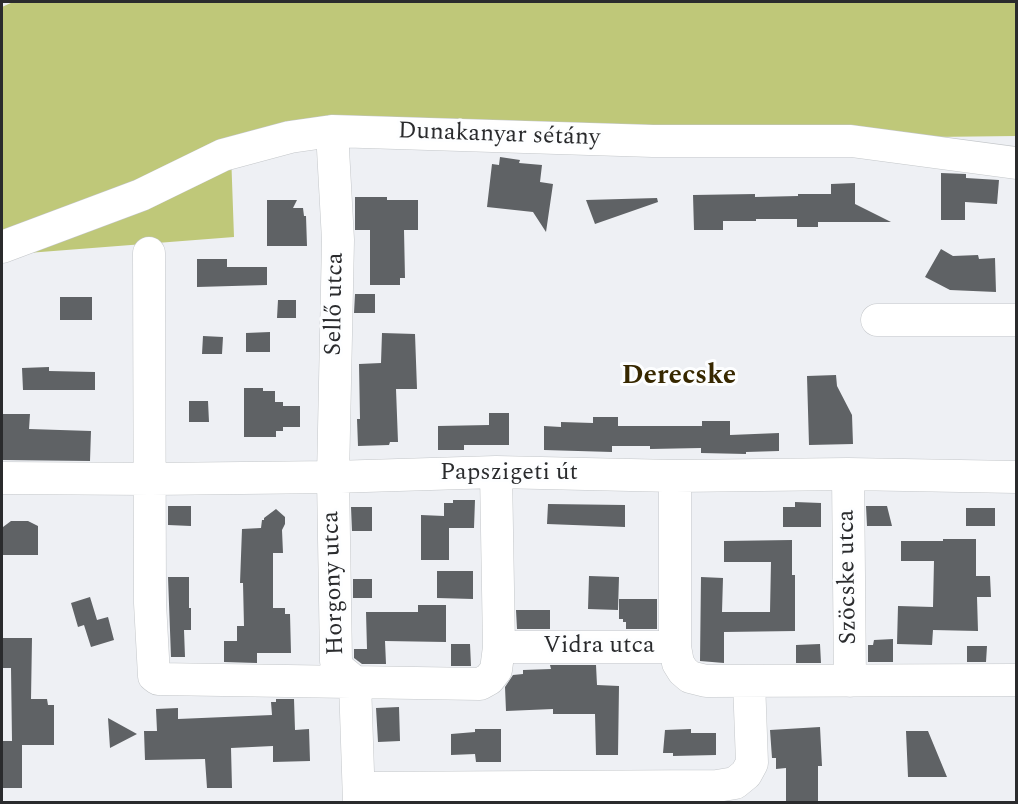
<!DOCTYPE html>
<meta charset="utf-8">
<style>
body{margin:0}
#map{position:relative;width:1018px;height:804px;overflow:hidden;background:#eef0f4;font-family:Spectral,serif}
canvas{display:block}
.frame{position:absolute;inset:0;border:3px solid #2a2b2d;pointer-events:none}
</style>
<div id="map">
<canvas width="1018" height="804"></canvas>
<div class="frame"></div>
</div>
<script>
const ctx = document.querySelector('canvas').getContext('2d');
ctx.lineJoin = 'round';
function paint(path, color) {
  ctx.fillStyle = color;
  ctx.fill(path, 'evenodd');
}
function shape(rows) {
  const path = new Path2D();
  for (const r of rows) {
    path.moveTo(r[0], r[1]);
    for (let i = 2; i < r.length; i += 2) path.lineTo(r[i], r[i + 1]);
  }
  return path;
}
function trace(path, color, width, dash) {
  ctx.strokeStyle = color;
  ctx.lineWidth = width;
  ctx.lineCap = dash ? 'butt' : 'round';
  ctx.setLineDash(dash || []);
  ctx.stroke(path);
}
function label(font, color, halo, rows, align = 'center') {
  ctx.font = font + ' Spectral,serif';
  ctx.lineWidth = 6;
  ctx.setLineDash([]);
  ctx.textBaseline = 'middle';
  ctx.strokeStyle = halo;
  ctx.fillStyle = color;
  for (const [text, x, y, turn = 0] of rows) {
    ctx.save();
    ctx.translate(x, y);
    ctx.rotate((+turn || 0) * Math.PI / 180);
    ctx.textAlign = isNaN(turn) ? turn : align;
    if (halo) ctx.strokeText(text, 0, 0);
    ctx.fillText(text, 0, 0);
    ctx.restore();
  }
}
paint(shape([
 [13,2,1016,2,1016,136,252,145,231,153,234,237,2,255,2,7]
]), '#bfc879');
paint(shape([
 [500,157,520,160,519,163,542,165,540,182,553,184,546,232,533,212,487,207,492,164,499,165],
 [941,173,966,174,966,178,999,180,997,204,965,202,965,220,941,220],
 [855,183,855,204,891,222,818,222,818,227,797,227,797,219,756,219,756,221,723,221,723,230,694,230,693,195,755,194,755,197,798,196,798,194,831,194,831,184],
 [355,197,387,197,387,200,418,200,418,230,404,230,405,278,400,278,400,285,370,285,370,230,355,230],
 [657,198,658,202,595,224,586,200],
 [267,200,297,200,293,208,303,208,304,216,306,216,307,246,267,246],
 [941,249,953,256,978,255,979,259,995,258,996,292,950,290,925,277],
 [197,259,227,259,227,267,267,267,267,285,197,287],
 [355,294,375,294,375,313,354,313],
 [60,297,92,297,92,320,60,320],
 [278,300,296,300,296,318,277,318],
 [270,332,270,352,246,352,246,333],
 [382,333,415,334,417,389,396,389,398,442,390,442,389,445,358,446,357,419,360,419,359,364,381,363],
 [203,336,223,337,222,354,202,354],
 [49,367,49,371,95,372,95,390,23,390,22,368],
 [836,375,837,386,852,415,853,444,809,445,807,376],
 [244,388,263,388,263,391,275,391,275,402,283,402,283,406,300,406,300,427,283,427,283,431,276,431,276,437,244,437],
 [189,401,208,401,209,422,189,422],
 [489,413,509,413,509,445,464,445,464,450,438,450,438,426,489,425],
 [2,414,30,414,29,429,91,431,90,461,2,460],
 [593,417,618,417,618,426,702,426,702,421,730,421,730,435,779,433,779,451,746,452,746,454,701,453,701,448,650,449,650,446,612,446,612,452,544,450,544,426,561,427,561,422,593,423],
 [453,500,475,500,474,528,449,528,449,560,421,560,421,515,444,516,444,503,453,503],
 [795,502,821,503,821,527,783,527,783,507,795,507],
 [548,504,625,505,625,527,547,524],
 [168,506,191,506,191,526,168,525],
 [866,506,887,506,892,526,867,526],
 [351,507,372,507,372,531,352,531],
 [966,508,995,508,995,526,966,526],
 [276,509,285,517,285,524,282,530,283,553,273,553,273,608,285,608,285,614,290,614,291,653,257,653,257,663,224,662,224,641,237,641,237,626,244,626,243,583,240,583,242,529,261,528,262,520,264,520,264,518],
 [11,521,28,521,38,526,38,555,2,555,3,527],
 [943,539,976,539,976,576,990,576,991,597,977,597,978,631,933,630,932,645,897,644,898,606,933,607,934,561,901,561,901,541,943,541],
 [792,540,792,575,795,575,795,631,724,632,724,663,700,661,701,577,723,578,722,612,770,612,771,562,724,562,724,541],
 [437,571,473,571,473,599,437,598],
 [589,576,619,577,618,610,588,609],
 [168,577,189,577,189,608,191,608,191,630,184,630,185,657,171,657],
 [353,579,372,579,372,598,353,598],
 [90,597,97,620,108,617,114,640,91,647,84,625,78,627,71,603],
 [619,599,657,599,657,629,626,629,626,622,623,622,623,619,619,619],
 [418,605,446,605,446,642,385,641,386,664,362,664,354,658,354,649,367,649,366,612,418,612],
 [516,610,550,610,550,629,517,629],
 [2,638,32,638,31,699,47,699,48,705,54,705,54,745,22,745,22,788,2,788,2,741,12,741,11,668,2,668],
 [893,639,893,662,868,662,868,645,873,645,874,640],
 [451,644,470,644,471,666,451,666],
 [820,644,821,663,796,663,796,645],
 [967,646,987,646,986,662,967,662],
 [550,665,596,665,597,685,619,686,618,755,596,755,595,714,553,714,553,709,506,711,505,687,513,675,523,674,523,670,551,669],
 [276,699,294,699,295,730,309,729,310,761,273,762,273,746,231,748,232,788,207,788,205,759,145,760,144,731,157,731,156,709,178,708,178,719,272,715,271,702,276,702],
 [399,707,400,741,378,742,376,708],
 [108,718,137,734,110,748],
 [820,727,822,766,818,766,818,802,786,802,786,768,776,769,776,758,772,758,770,730],
 [475,729,501,729,501,762,476,762,475,754,451,755,451,734,475,732],
 [691,729,691,733,716,733,716,755,673,756,673,753,663,753,665,730],
 [906,731,928,731,947,777,908,777]
]), '#5f6265');
const minor = shape([
 [332,131,338,240,333,477,336,661,338,668,355,682,359,802],
 [2,247,141,195,223,155,290,137,332,131,653,141,851,141,1016,163],
 [149,253,150,603,154,676,158,679,480,684,489,679,496,670,499,647,496,472],
 [877,320,1016,320],
 [848,474,850,681],
 [2,478,151,479,333,477,496,472,675,476,848,474,1016,477],
 [499,647,675,647,678,663,683,671,690,677,706,681,1016,680],
 [675,647,675,476],
 [359,788,717,786,735,783,746,774,752,763,749,681]
]);
trace(minor, '#c3c6c9', 33);
trace(minor, '#fff', 32);
label('24px', '#2a2b2d', '#fdfeff', [
 ["Dunakanyar sétány",499,136,2],
 ["Sellő utca",336,304,-89],
 ["Papszigeti út",509,474],
 ["Szöcske utca",849,577,-91],
 ["Horgony utca",335,583,-92],
 ["Vidra utca",599,647]
]);
label('bold 27px', '#372800', '#fdfeff', [
 ["Derecske",679,378]
]);
</script>
